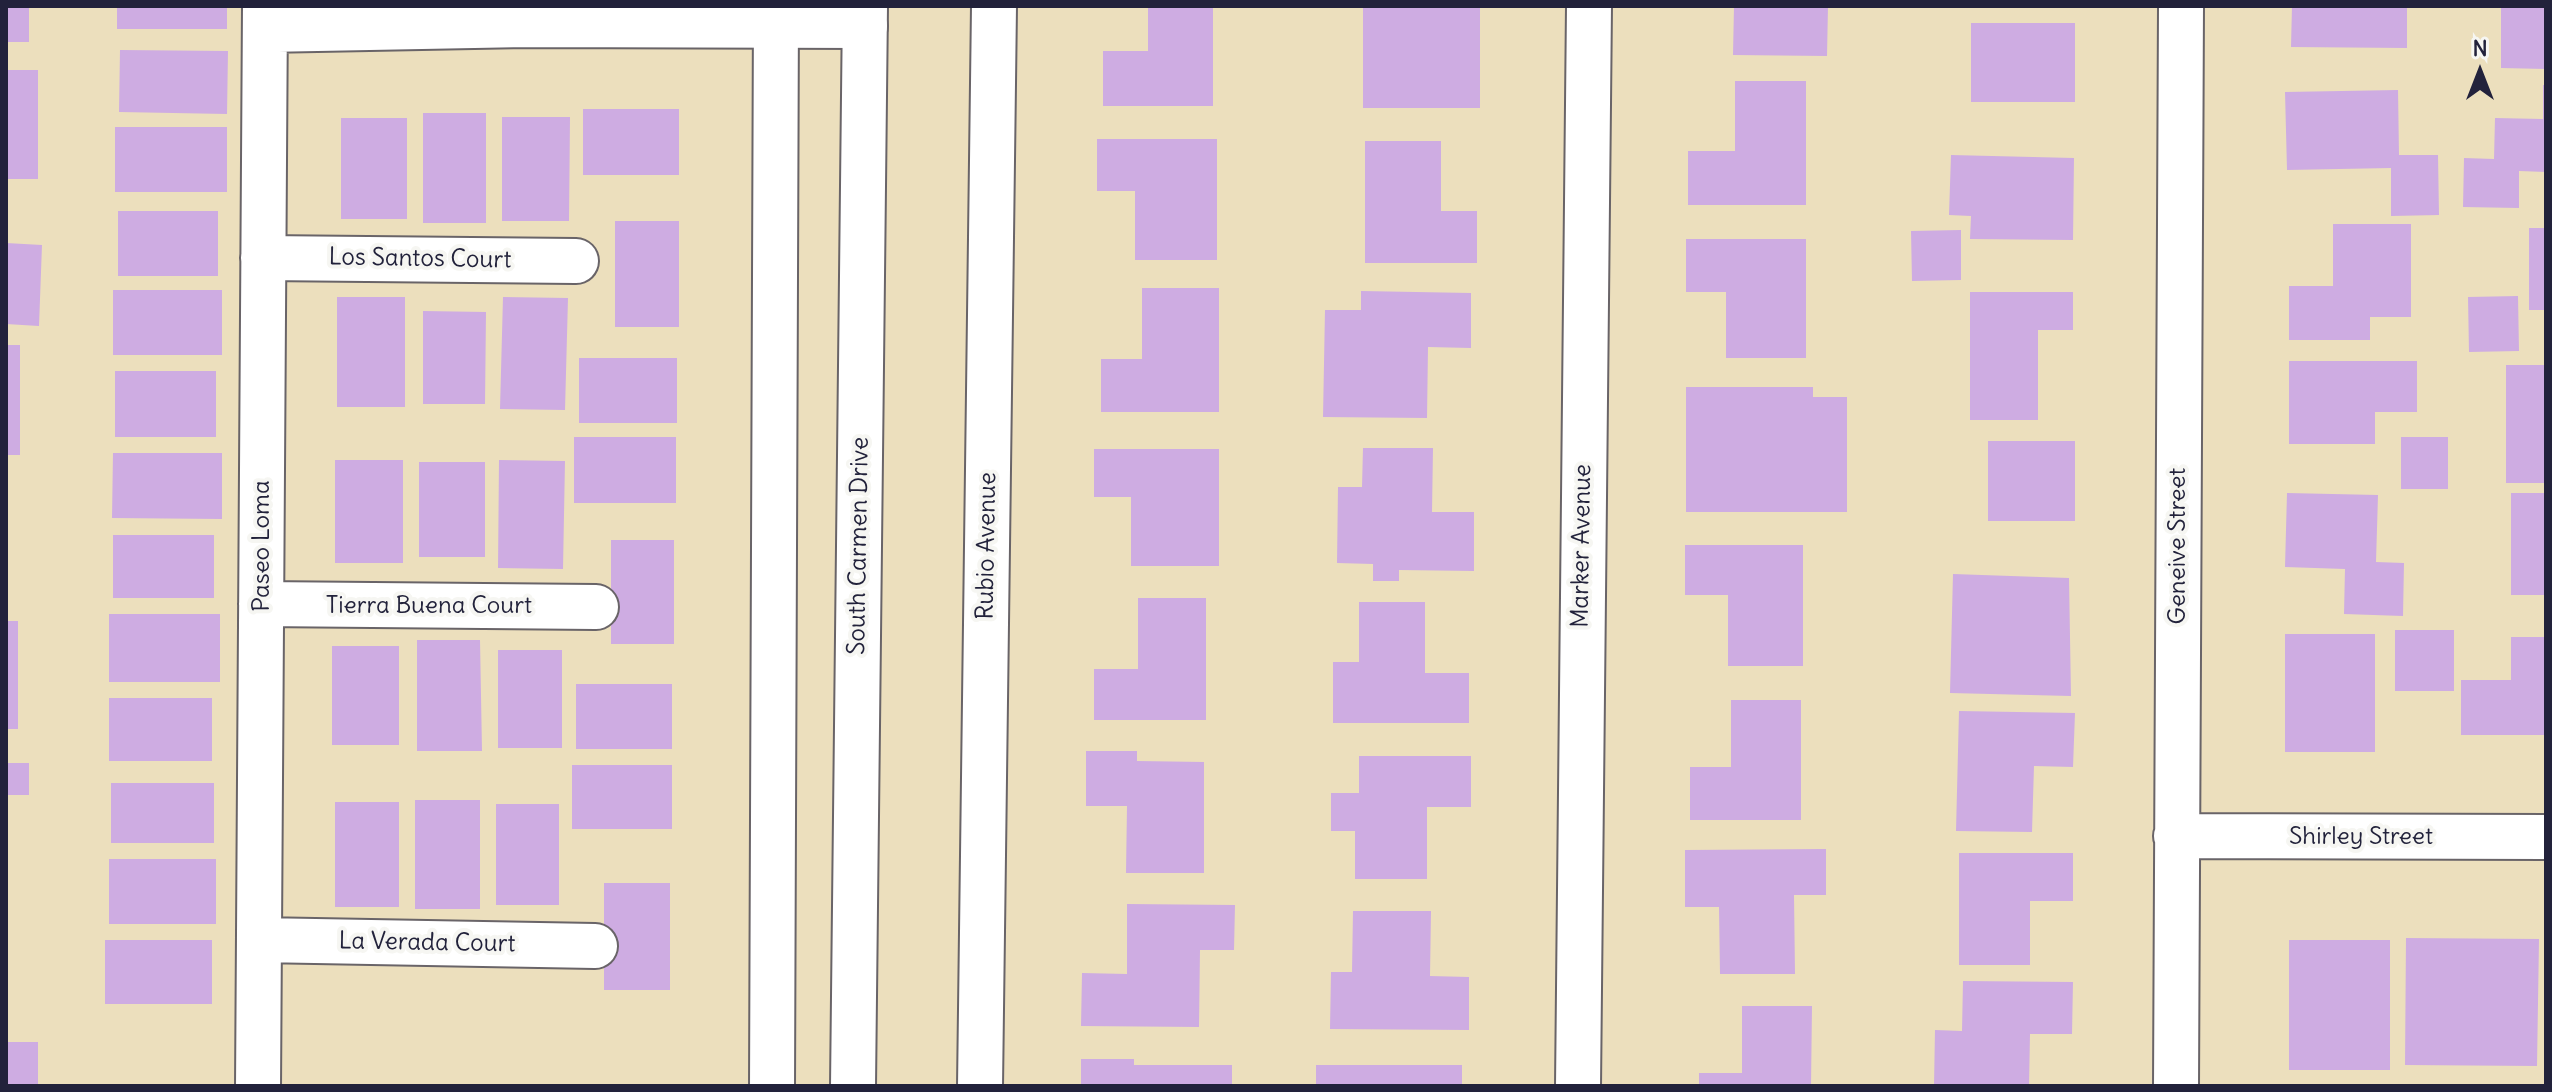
<!DOCTYPE html>
<style>
body{margin:0}
#map{position:relative;width:2552px;height:1092px;overflow:hidden;background:#ecdfbd;font-family:Delius,sans-serif}
canvas{display:block}
.frame{position:absolute;inset:0;border:8px solid #22223b;pointer-events:none}
.north{position:absolute;left:2440px;top:32px;width:80px;height:80px;-webkit-text-stroke:6px #f6f6f2;paint-order:stroke;rotate:0deg;font-size:22px;font-weight:700;line-height:32px;text-align:center;color:#22223b}
.north::after{content:'';display:block;margin:auto;width:28px;height:36px;background:#22223b;clip-path:polygon(50% 0,100% 100%,50% 72%,0 100%)}
</style>
<div id="map">
<canvas width="2552" height="1092"></canvas>
<div class="frame"></div>
<div class="north">N</div>
</div>
<script>
const ctx = document.querySelector('canvas').getContext('2d');
ctx.lineJoin = 'round';
function paint(path, color) {
  ctx.fillStyle = color;
  ctx.fill(path, 'evenodd');
}
function shape(rows) {
  const path = new Path2D();
  for (const r of rows) {
    path.moveTo(r[0], r[1]);
    for (let i = 2; i < r.length; i += 2) path.lineTo(r[i], r[i + 1]);
  }
  return path;
}
function trace(path, color, width, dash) {
  ctx.strokeStyle = color;
  ctx.lineWidth = width;
  ctx.lineCap = dash ? 'butt' : 'round';
  ctx.setLineDash(dash || []);
  ctx.stroke(path);
}
function label(font, color, halo, rows, align = 'center') {
  ctx.font = font + ' Delius,sans-serif';
  ctx.lineWidth = 8;
  ctx.setLineDash([]);
  ctx.textBaseline = 'middle';
  ctx.strokeStyle = halo;
  ctx.fillStyle = color;
  for (const [text, x, y, turn = 0] of rows) {
    ctx.save();
    ctx.translate(x, y);
    ctx.rotate((+turn || 0) * Math.PI / 180);
    ctx.textAlign = isNaN(turn) ? turn : align;
    if (halo) ctx.strokeText(text, 0, 0);
    ctx.fillText(text, 0, 0);
    ctx.restore();
  }
}
paint(shape([
 [6,6,29,6,29,42,6,42],
 [117,6,227,6,227,29,117,29],
 [1148,6,1213,6,1213,106,1103,106,1103,51,1148,51],
 [1363,6,1480,6,1480,108,1363,108],
 [1734,6,1828,6,1827,56,1733,55],
 [2292,6,2407,6,2407,48,2291,47],
 [2501,6,2546,6,2546,69,2501,68],
 [1971,23,2075,23,2075,102,1971,102],
 [120,50,228,51,227,114,119,112],
 [6,70,38,70,38,179,6,179],
 [1735,81,1806,81,1806,205,1688,205,1688,151,1735,151],
 [2543,85,2546,85,2546,172,2519,171,2519,208,2463,207,2464,158,2494,159,2495,118,2543,119],
 [2398,90,2399,155,2438,155,2439,215,2391,216,2391,168,2287,170,2285,92],
 [583,109,679,109,679,175,583,175],
 [423,113,486,113,486,223,423,223],
 [502,117,570,117,569,221,502,221],
 [341,118,407,118,407,219,341,219],
 [115,127,227,127,227,192,115,192],
 [1097,139,1217,139,1217,260,1135,260,1135,191,1097,191],
 [1365,141,1441,141,1441,211,1477,211,1477,263,1365,263],
 [1951,155,2074,158,2073,240,1970,239,1971,216,1949,215],
 [118,211,218,211,218,276,118,276],
 [615,221,679,221,679,327,615,327],
 [2333,224,2411,224,2411,317,2370,317,2370,340,2289,340,2289,286,2333,286],
 [2529,228,2546,228,2546,310,2529,310],
 [1961,230,1961,280,1912,281,1911,231],
 [1686,239,1806,239,1806,358,1726,358,1726,292,1686,292],
 [6,243,42,245,39,326,6,324],
 [1142,288,1219,288,1219,412,1101,412,1101,359,1142,359],
 [113,290,222,290,222,355,113,355],
 [1361,291,1471,293,1471,348,1428,347,1427,418,1323,417,1325,310,1361,310],
 [1970,292,2073,292,2073,330,2038,330,2038,420,1970,420],
 [2518,296,2519,351,2469,352,2468,297],
 [337,297,405,297,405,407,337,407],
 [503,297,568,298,565,410,500,409],
 [423,311,486,312,485,404,423,404],
 [6,345,20,345,20,455,6,455],
 [579,358,677,358,677,423,579,423],
 [2289,361,2417,361,2417,412,2375,412,2375,444,2289,444],
 [2506,365,2546,365,2546,483,2506,483],
 [115,371,216,371,216,437,115,437],
 [1686,387,1813,387,1813,397,1847,397,1847,512,1686,512],
 [574,437,676,437,676,503,574,503],
 [2401,437,2448,437,2448,489,2401,489],
 [1988,441,2075,441,2075,521,1988,521],
 [1363,448,1433,448,1432,512,1474,512,1474,571,1399,570,1399,581,1373,581,1373,564,1337,563,1338,487,1362,487],
 [1094,449,1219,449,1219,566,1131,566,1131,497,1094,497],
 [113,453,222,453,222,519,112,518],
 [335,460,403,460,403,563,335,563],
 [499,460,565,461,563,569,498,568],
 [419,462,485,462,485,557,419,557],
 [2287,493,2378,495,2376,562,2404,563,2403,616,2344,614,2345,569,2285,567],
 [2511,493,2546,493,2546,595,2511,595],
 [113,535,214,535,214,598,113,598],
 [611,540,674,540,674,644,611,644],
 [1685,545,1803,545,1803,666,1728,666,1728,595,1685,595],
 [1953,574,2069,578,2071,696,1950,693],
 [1138,598,1206,598,1206,720,1094,720,1094,669,1138,669],
 [1359,602,1425,602,1425,673,1469,673,1469,723,1333,723,1333,662,1359,662],
 [109,614,220,614,220,682,109,682],
 [6,621,18,621,18,729,6,729],
 [2395,630,2454,630,2454,691,2395,691],
 [2285,634,2375,634,2375,752,2285,752],
 [2511,637,2546,637,2546,735,2461,735,2461,680,2511,680],
 [417,640,480,640,482,751,417,751],
 [332,646,399,646,399,745,332,745],
 [498,650,562,650,562,748,498,748],
 [576,684,672,684,672,749,576,749],
 [109,698,212,698,212,761,109,761],
 [1731,700,1801,700,1801,820,1690,820,1690,767,1731,767],
 [1959,711,2075,713,2073,767,2034,766,2032,832,1956,831],
 [1086,751,1137,751,1137,761,1204,762,1204,873,1126,873,1127,806,1086,806],
 [1359,756,1471,756,1471,807,1427,807,1427,879,1355,879,1355,831,1331,831,1331,793,1359,793],
 [6,763,29,763,29,795,6,795],
 [572,765,672,765,672,829,572,829],
 [111,783,214,783,214,843,111,843],
 [415,800,480,800,480,909,415,909],
 [335,802,399,802,399,907,335,907],
 [496,804,559,804,559,905,496,905],
 [1826,849,1826,895,1794,895,1795,974,1720,974,1719,907,1685,907,1685,850],
 [1959,853,2073,853,2073,901,2030,901,2030,965,1959,965],
 [109,859,216,859,216,924,109,924],
 [604,883,670,883,670,990,604,990],
 [1127,904,1235,905,1234,950,1200,950,1199,1027,1081,1026,1082,973,1127,974],
 [1353,911,1431,911,1430,976,1469,977,1469,1030,1330,1029,1331,972,1352,972],
 [2406,938,2539,939,2537,1066,2405,1065],
 [105,940,212,940,212,1004,105,1004],
 [2289,940,2390,940,2390,1070,2289,1070],
 [1963,981,2073,982,2072,1034,2030,1034,2029,1086,1934,1086,1935,1030,1962,1031],
 [1742,1006,1812,1006,1811,1086,1699,1086,1699,1073,1742,1073],
 [6,1042,38,1042,38,1086,6,1086],
 [1081,1059,1134,1059,1134,1065,1232,1065,1232,1086,1081,1086],
 [1316,1065,1462,1065,1462,1086,1316,1086]
]), '#ceace2');
const minor = shape([
 [265,30,526,25,865,26],
 [263,258,576,261],
 [261,604,596,607],
 [2176,836,2546,837],
 [259,940,595,946],
 [258,1086,265,6],
 [980,1086,994,6],
 [1578,1086,1589,6],
 [2176,1086,2181,6]
]);
const tertiary = shape([
 [772,1086,776,6],
 [853,1086,865,6]
]);
trace(minor, '#696468', 48);
trace(tertiary, '#696468', 48);
trace(minor, '#fff', 44);
trace(tertiary, '#fff', 44);
label('24px', '#22223b', '#f6f6f2', [
 ["Los Santos Court",420,259,1],
 ["Paseo Loma",262,546,-90],
 ["South Carmen Drive",859,546,-89],
 ["Rubio Avenue",987,546,-89],
 ["Marker Avenue",1582,546,-89],
 ["Geneive Street",2178,546,-90],
 ["Tierra Buena Court",429,606],
 ["Shirley Street",2361,837],
 ["La Verada Court",427,943,1]
]);
</script>
